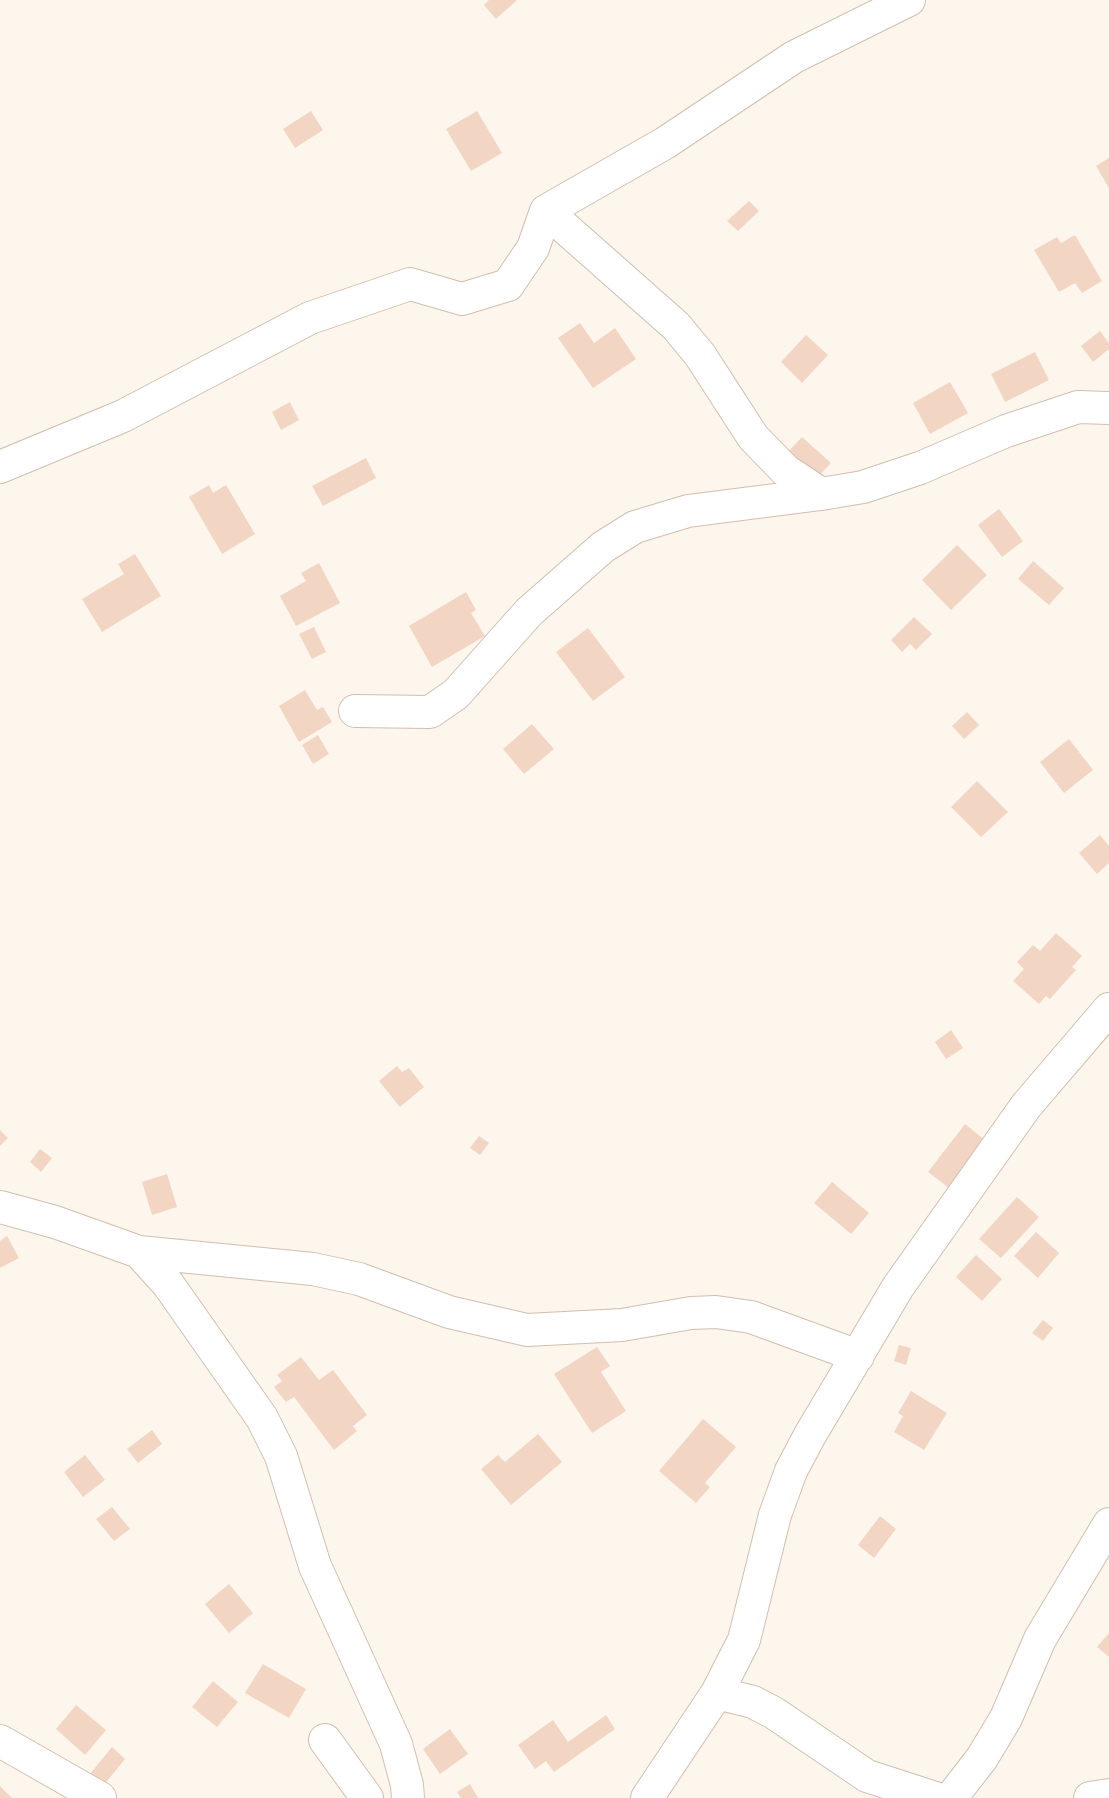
<!DOCTYPE html>
<style>
body{margin:0}
canvas{display:block;background:#fdf6ec}
</style>
<canvas width="1109" height="1798"></canvas>
<script>
const ctx = document.querySelector('canvas').getContext('2d');
ctx.lineJoin = 'round';
function paint(path, color) {
  ctx.fillStyle = color;
  ctx.fill(path, 'evenodd');
}
function shape(rows) {
  const path = new Path2D();
  for (const r of rows) {
    path.moveTo(r[0], r[1]);
    for (let i = 2; i < r.length; i += 2) path.lineTo(r[i], r[i + 1]);
  }
  return path;
}
function trace(path, color, width, dash) {
  ctx.strokeStyle = color;
  ctx.lineWidth = width;
  ctx.lineCap = dash ? 'butt' : 'round';
  ctx.setLineDash(dash || []);
  ctx.stroke(path);
}
paint(shape([
 [489,0,517,0,496,19,484,5],
 [311,111,323,130,295,148,283,129],
 [477,111,502,153,471,171,446,129],
 [1109,158,1109,188,1096,166],
 [749,201,759,211,738,231,727,221],
 [1075,235,1102,281,1082,293,1075,283,1059,292,1034,250,1057,237,1061,243],
 [580,323,594,343,615,328,636,359,593,388,558,338],
 [1100,331,1109,343,1109,349,1093,362,1081,346],
 [806,335,828,355,802,383,781,362],
 [1035,352,1049,380,1005,402,991,374],
 [950,382,968,413,930,434,913,403],
 [290,402,299,420,281,430,272,412],
 [802,437,831,463,816,479,787,453],
 [366,458,376,478,323,506,312,486],
 [209,485,213,493,226,485,255,534,222,554,189,497],
 [999,509,1023,541,1002,557,978,525],
 [957,545,987,575,951,610,922,580],
 [135,554,161,596,102,632,82,599,124,574,118,564],
 [1033,561,1064,588,1049,605,1018,579],
 [319,563,340,603,296,626,280,596,306,581,301,573],
 [466,592,476,610,471,613,485,636,432,667,409,626],
 [914,617,932,634,916,650,910,644,902,652,891,640],
 [314,627,326,652,312,659,299,634],
 [588,628,625,677,593,701,556,652],
 [305,690,317,710,323,707,332,722,299,742,279,706],
 [967,712,979,725,964,739,952,726],
 [532,724,554,749,524,774,503,749],
 [318,735,329,754,313,764,302,745],
 [1069,739,1093,770,1064,793,1040,762],
 [977,781,1008,812,981,837,951,807],
 [1100,835,1109,846,1109,863,1097,874,1079,853],
 [1056,933,1082,956,1072,967,1076,970,1050,999,1046,996,1039,1004,1013,981,1024,969,1017,962,1033,945,1040,951],
 [951,1030,963,1048,946,1059,935,1042],
 [397,1066,402,1072,409,1068,424,1087,400,1107,379,1081],
 [965,1124,986,1141,949,1188,928,1172],
 [0,1130,8,1138,0,1146],
 [479,1136,489,1143,480,1155,470,1148],
 [40,1149,52,1158,41,1172,30,1162],
 [167,1174,177,1207,152,1215,142,1182],
 [832,1182,869,1213,851,1234,814,1203],
 [1017,1197,1039,1217,1001,1258,979,1239],
 [1036,1232,1059,1253,1038,1278,1014,1256],
 [7,1236,19,1258,0,1268,0,1241],
 [976,1255,1002,1279,982,1301,956,1277],
 [1043,1320,1053,1328,1043,1341,1032,1333],
 [899,1345,911,1348,906,1365,894,1361],
 [597,1347,610,1366,601,1372,626,1411,592,1433,554,1374],
 [301,1357,319,1380,333,1370,367,1415,353,1426,357,1431,334,1450,294,1397,286,1402,274,1387,282,1381,277,1375],
 [911,1391,947,1413,924,1450,894,1432,903,1416,898,1413],
 [703,1419,736,1447,705,1483,710,1487,696,1503,659,1471],
 [152,1430,162,1444,138,1463,127,1449],
 [538,1434,562,1462,511,1505,481,1469,498,1455,505,1462],
 [85,1455,105,1480,83,1497,64,1472],
 [112,1507,130,1529,114,1541,96,1519],
 [880,1516,896,1529,874,1558,858,1545],
 [229,1584,253,1613,229,1633,205,1604],
 [1109,1633,1109,1657,1097,1647],
 [263,1664,306,1689,289,1718,245,1693],
 [213,1681,238,1702,217,1727,192,1707],
 [76,1705,106,1730,85,1755,56,1729],
 [606,1715,615,1729,554,1772,546,1761,535,1769,518,1745,553,1720,568,1742],
 [450,1729,468,1754,440,1774,423,1749],
 [112,1747,125,1759,99,1791,85,1780],
 [470,1784,478,1798,461,1798,457,1792],
 [0,1786,12,1798,0,1798]
]), '#f3d5c3');
const street = shape([
 [546,211,676,326,700,355,753,437,785,470,821,494,863,487,920,468,1006,431,1078,407,1109,408],
 [0,467,123,416,310,318,410,284,462,299,508,285,533,248,546,211,665,143,794,57,909,0],
 [355,711,430,712,456,694,529,612,603,547,635,527,688,511,821,494],
 [0,1207,55,1222,139,1252,313,1269,359,1279,449,1312,527,1330,622,1325,691,1313,716,1312,751,1317,858,1356],
 [139,1252,168,1284,262,1418,281,1456,315,1566,396,1744,407,1785,408,1798],
 [717,1693,753,1702,774,1713,867,1776,935,1798],
 [325,1740,367,1798],
 [0,1741,100,1798],
 [647,1798,717,1693,744,1640,775,1515,791,1471,810,1435,898,1287,1026,1106,1109,1009],
 [951,1798,982,1758,1006,1718,1040,1639,1109,1524],
 [1090,1798,1109,1795]
]);
trace(street, '#d1beb0', 34);
trace(street, '#fff', 32);
</script>
